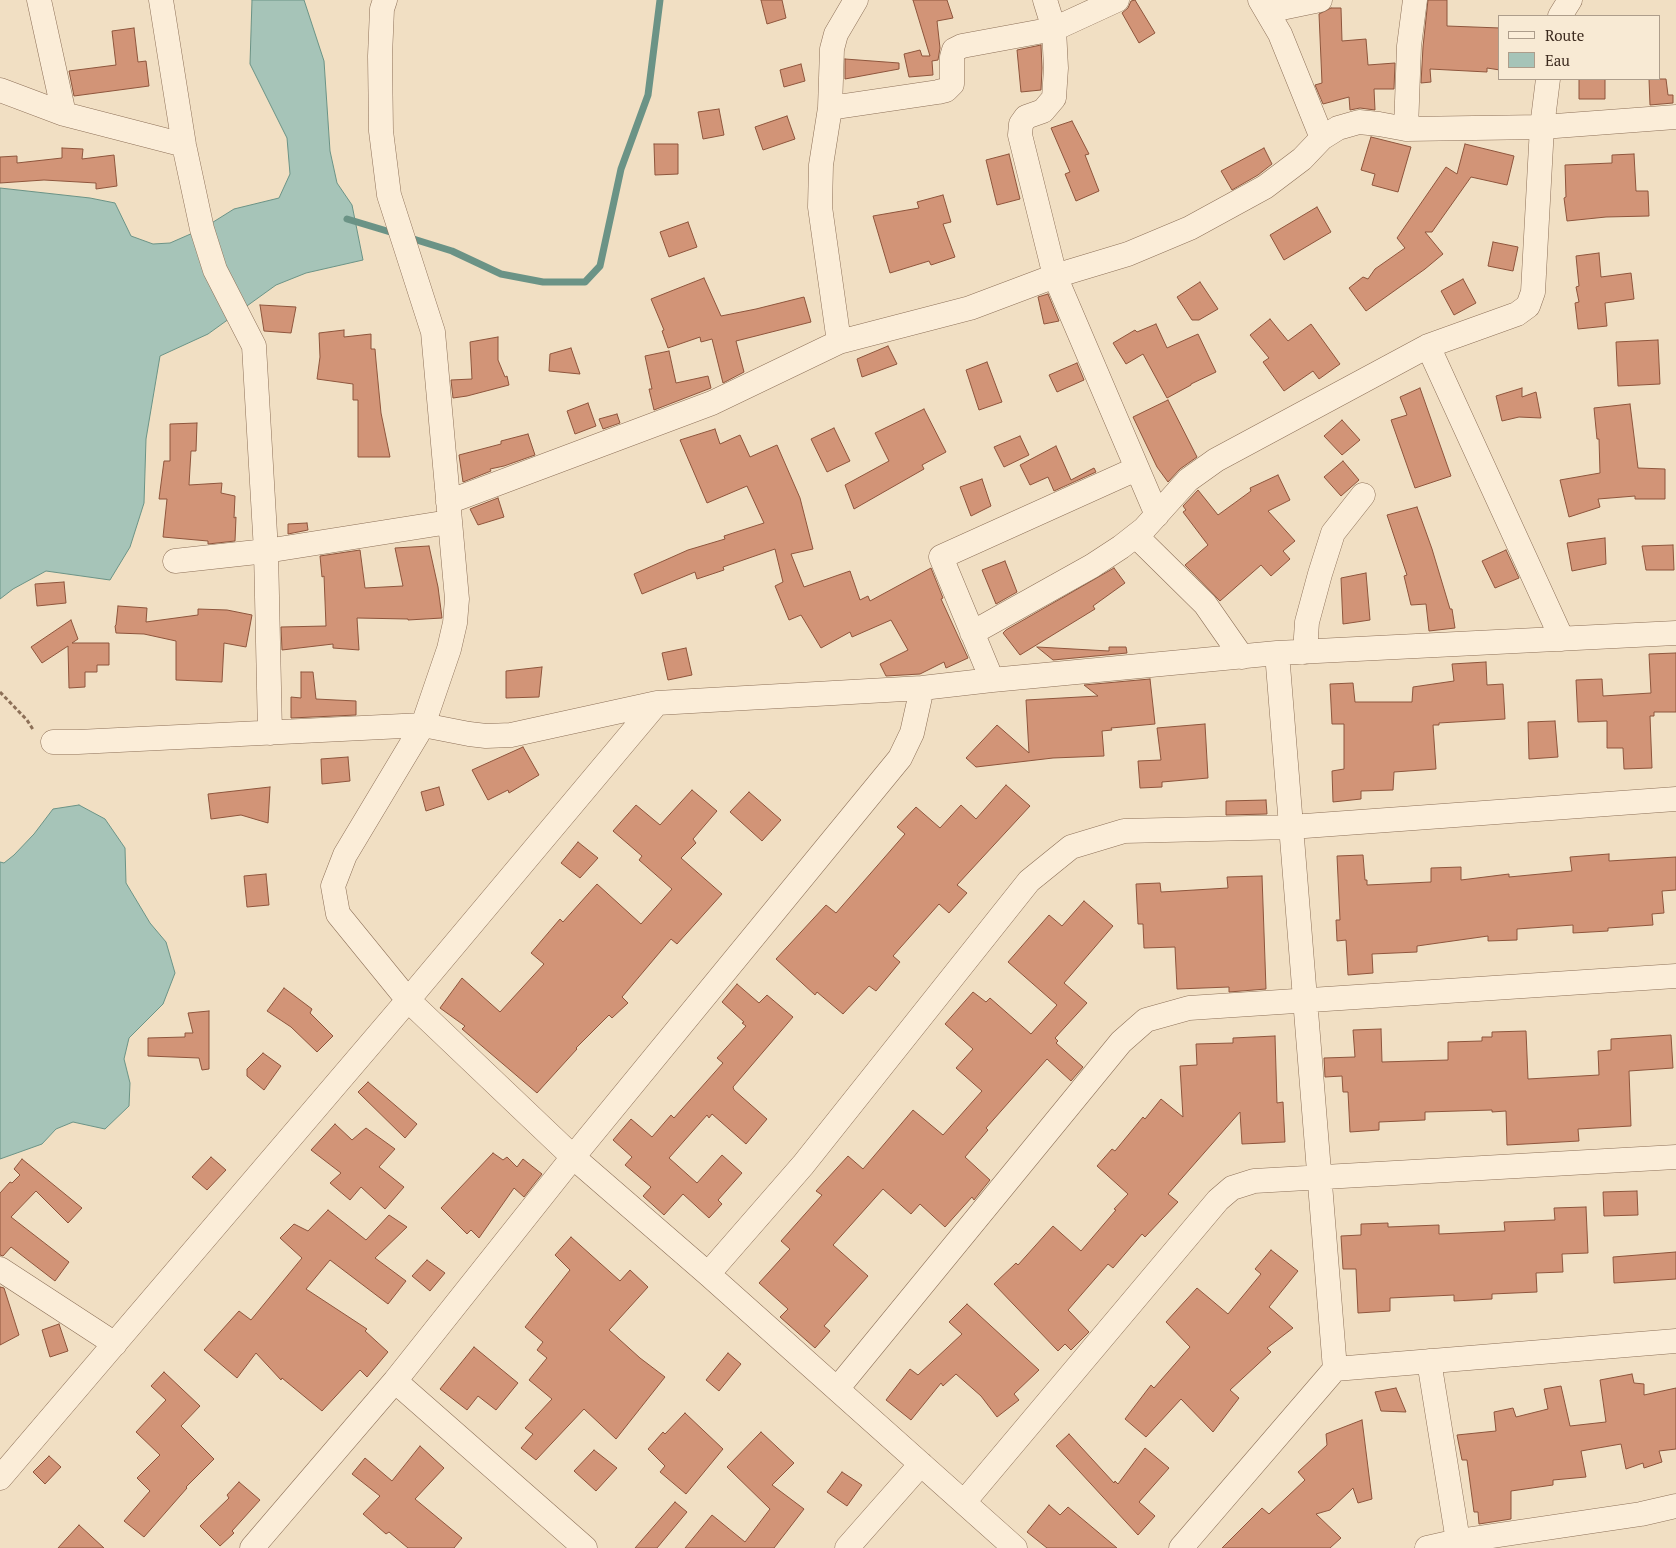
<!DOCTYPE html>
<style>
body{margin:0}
#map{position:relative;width:1676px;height:1548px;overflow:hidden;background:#f1dfc3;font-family:"PT Serif",serif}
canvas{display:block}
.legend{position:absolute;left:1498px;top:15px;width:162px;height:65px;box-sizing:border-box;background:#f8ead4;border:1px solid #ad9d8b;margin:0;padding:6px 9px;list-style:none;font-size:15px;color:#3c2a1e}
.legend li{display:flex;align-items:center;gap:10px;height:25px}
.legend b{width:25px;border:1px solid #ad9d8b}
</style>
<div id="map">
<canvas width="1676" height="1548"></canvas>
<ul class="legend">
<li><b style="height:6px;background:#fbedd8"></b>Route</li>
<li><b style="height:14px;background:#a6c4b8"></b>Eau</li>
</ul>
</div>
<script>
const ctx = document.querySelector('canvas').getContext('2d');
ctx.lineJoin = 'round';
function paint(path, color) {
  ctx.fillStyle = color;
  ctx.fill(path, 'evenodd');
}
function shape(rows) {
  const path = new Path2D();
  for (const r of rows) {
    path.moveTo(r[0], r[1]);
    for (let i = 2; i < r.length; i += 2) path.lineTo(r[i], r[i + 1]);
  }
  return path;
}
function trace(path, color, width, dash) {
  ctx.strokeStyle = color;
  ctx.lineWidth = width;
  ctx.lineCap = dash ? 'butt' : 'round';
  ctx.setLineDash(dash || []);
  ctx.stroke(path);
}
const water = shape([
 [252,0,304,0,324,61,330,151,337,183,352,205,363,260,306,273,276,285,208,334,160,356,146,439,144,503,130,547,110,580,46,571,13,589,0,599,0,188,90,198,115,203,131,236,153,244,170,243,202,229,234,209,279,198,290,174,287,138,250,64,252,0],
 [79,805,105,819,125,848,126,883,150,923,166,942,175,973,163,1004,129,1038,124,1059,130,1083,129,1106,105,1129,73,1122,56,1129,42,1144,0,1159,0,862,4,863,14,855,34,834,53,809,79,805]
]);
paint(water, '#a6c4b8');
trace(water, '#6b9386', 1);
trace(shape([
 [347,219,397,234],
 [407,237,452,251,501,274,543,282,585,282,600,266,621,169,648,95,660,0]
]), '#6b9386', 7);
const building = shape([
 [761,0,782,0,786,18,767,24,761,0],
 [913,0,947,0,953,18,937,21,940,48,938,60,932,61,933,75,909,77,904,54,920,50,922,56,930,56,913,0],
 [1135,0,1155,33,1139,43,1122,13,1128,8,1131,1,1135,0],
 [1428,0,1447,0,1447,26,1500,28,1500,70,1487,68,1487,72,1430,69,1431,82,1421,83,1423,47,1428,0],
 [1331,8,1341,8,1342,41,1366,39,1368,65,1395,63,1394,89,1374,89,1375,110,1360,108,1350,110,1349,97,1323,104,1315,85,1322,83,1319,14,1331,8],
 [134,28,138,62,146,61,149,86,74,96,69,71,116,65,112,31,134,28],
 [1041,45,1042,68,1041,90,1021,92,1017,50,1041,45],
 [845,59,899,63,899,69,845,79,845,59],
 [801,64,805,81,784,87,780,70,801,64],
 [1579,79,1605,79,1605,99,1579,99,1579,79],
 [1649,79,1666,79,1668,95,1673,95,1673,103,1650,105,1649,79],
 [719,109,724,135,703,139,698,112,719,109],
 [787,116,795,139,763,150,755,127,787,116],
 [1072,121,1089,154,1085,155,1099,191,1076,201,1065,174,1070,172,1051,128,1072,121],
 [1371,137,1411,147,1398,192,1372,185,1375,174,1361,170,1371,137],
 [654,144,678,144,678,174,655,175,654,144],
 [1465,144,1514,156,1507,185,1471,177,1432,232,1425,232,1443,254,1425,269,1366,311,1349,288,1363,277,1368,279,1375,269,1405,248,1397,238,1446,167,1457,174,1465,144],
 [62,148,83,149,82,159,114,155,117,186,96,189,96,183,44,180,0,183,0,157,17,156,17,163,62,158,62,148],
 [1264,148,1272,164,1258,175,1232,190,1221,171,1264,148],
 [1009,154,1020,199,997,205,986,160,1009,154],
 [1634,154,1636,191,1648,191,1649,216,1606,217,1567,221,1564,198,1566,197,1565,165,1612,163,1612,155,1634,154],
 [943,195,951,222,943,224,955,257,931,265,929,261,890,273,873,216,919,208,917,202,943,195],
 [1317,207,1331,232,1284,260,1270,235,1317,207],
 [688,222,697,247,669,257,660,232,688,222],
 [1493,242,1518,247,1513,271,1488,266,1493,242],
 [1599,253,1601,277,1631,273,1634,299,1605,303,1607,326,1578,329,1575,303,1579,302,1576,287,1579,286,1576,256,1599,253],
 [704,278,721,316,756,309,804,297,811,322,736,341,744,372,723,383,712,339,701,342,700,337,668,348,662,331,664,330,651,299,704,278],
 [1463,279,1476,303,1454,315,1441,291,1463,279],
 [1200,282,1218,309,1199,320,1192,320,1177,297,1200,282],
 [1048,294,1059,321,1044,324,1038,297,1048,294],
 [260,305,296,307,291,333,264,331,260,305],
 [1270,319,1288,341,1311,324,1340,364,1319,379,1313,371,1284,391,1263,362,1269,358,1250,335,1270,319],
 [1156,324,1167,348,1198,334,1216,372,1191,384,1191,385,1167,398,1143,354,1126,364,1113,343,1135,330,1137,332,1156,324],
 [344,330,344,337,371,334,371,349,375,349,376,361,381,413,390,457,358,457,358,400,353,400,353,384,317,379,320,357,319,333,344,330],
 [498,337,498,360,505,377,507,376,509,385,467,396,453,398,451,380,472,379,470,342,498,337],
 [1658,340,1660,384,1618,386,1616,342,1658,340],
 [888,346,897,364,862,377,857,359,888,346],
 [571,348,580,374,549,371,550,354,571,348],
 [669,351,676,383,708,376,711,388,654,410,649,389,652,389,645,356,669,351],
 [987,362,1002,402,979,410,966,370,987,362],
 [1077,363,1084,380,1057,392,1049,375,1077,363],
 [1420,388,1451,476,1415,488,1391,420,1407,415,1400,397,1420,388],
 [1522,388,1522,397,1536,392,1541,418,1519,417,1502,421,1496,396,1522,388],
 [1168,400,1197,457,1180,469,1168,482,1157,467,1133,417,1168,400],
 [588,403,596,426,575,434,567,411,588,403],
 [1630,404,1638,468,1665,469,1665,499,1635,499,1635,496,1598,499,1600,507,1569,517,1560,480,1600,473,1599,439,1597,439,1594,408,1630,404],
 [924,409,946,452,922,465,924,469,854,509,845,485,889,461,875,433,924,409],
 [617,414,620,423,603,429,599,419,617,414],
 [1342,420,1360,440,1342,455,1324,436,1342,420],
 [197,423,196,451,191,451,189,485,222,483,221,493,235,496,234,518,236,517,235,541,208,544,208,541,163,537,167,499,159,499,164,461,170,461,170,424,197,423],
 [834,428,850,461,827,472,811,439,834,428],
 [715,429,720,444,740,435,750,457,777,445,800,498,813,549,791,554,804,587,850,571,860,600,868,596,870,601,931,568,943,598,941,599,968,658,946,668,944,662,920,674,886,676,880,664,908,650,891,620,852,637,850,632,821,648,801,615,789,620,775,586,783,582,775,549,723,567,724,570,697,579,695,572,642,594,634,574,688,550,725,539,724,536,764,523,747,486,707,503,680,440,715,429],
 [528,434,535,455,504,466,490,469,491,471,463,482,459,455,501,444,501,441,528,434],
 [1020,436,1029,455,1004,467,994,447,1020,436],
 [1056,446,1071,480,1094,468,1096,472,1054,491,1048,477,1030,485,1020,465,1056,446],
 [1343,461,1359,480,1341,496,1324,477,1343,461],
 [1278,475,1290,500,1268,511,1295,541,1283,551,1290,559,1271,576,1261,565,1220,601,1185,565,1208,545,1183,512,1186,510,1183,506,1198,490,1218,515,1251,491,1250,488,1278,475],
 [982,479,991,506,971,516,960,487,982,479],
 [498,498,504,517,478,525,470,509,498,498],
 [1417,507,1432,549,1450,609,1452,609,1455,628,1429,631,1426,604,1411,605,1404,576,1407,575,1387,515,1417,507],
 [307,523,308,530,288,534,288,524,307,523],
 [1605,538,1606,564,1572,571,1567,543,1605,538],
 [1673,545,1674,570,1646,570,1642,546,1673,545],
 [429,546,438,587,442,618,408,620,408,619,357,618,359,650,333,648,333,644,282,650,281,627,326,626,324,576,322,577,320,556,360,550,365,588,403,586,395,548,429,546],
 [1506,550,1519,578,1495,588,1482,561,1506,550],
 [1005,561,1017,592,996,604,982,570,1005,561],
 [1114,568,1125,583,1093,606,1095,609,1020,655,1003,633,1006,630,1114,568],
 [1366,573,1370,620,1343,624,1341,578,1366,573],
 [64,582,66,603,37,606,35,584,64,582],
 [118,606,147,608,146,622,198,615,198,609,227,610,252,615,246,647,224,643,222,682,176,680,176,641,144,634,116,633,115,626,116,625,118,606],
 [71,620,78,639,72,643,109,643,109,665,97,665,97,672,85,672,85,687,69,688,68,646,42,663,31,647,71,620],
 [1037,647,1109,651,1109,647,1126,647,1127,653,1053,660,1037,647],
 [686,648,692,675,668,680,662,653,686,648],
 [1676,653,1676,712,1654,712,1654,716,1650,716,1652,768,1624,769,1623,748,1607,748,1607,721,1578,722,1576,680,1602,679,1603,696,1651,693,1649,654,1676,653],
 [1486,662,1487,685,1503,684,1505,719,1439,723,1439,725,1433,725,1436,769,1394,772,1393,790,1361,791,1361,799,1333,802,1332,771,1344,769,1344,724,1332,724,1330,684,1353,683,1355,702,1412,702,1413,687,1454,681,1452,664,1486,662],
 [542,667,539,697,506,698,506,671,542,667],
 [301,672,313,672,316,699,356,701,356,715,291,718,291,697,301,698,301,672],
 [1150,679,1155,724,1111,728,1112,730,1102,731,1104,756,1053,758,976,767,966,758,997,725,1029,753,1026,700,1098,696,1084,685,1150,679],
 [1555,721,1558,757,1529,759,1528,722,1555,721],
 [1205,724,1208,778,1162,782,1162,787,1140,788,1138,761,1161,760,1157,728,1205,724],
 [523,747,539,775,509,793,508,790,488,800,472,770,523,747],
 [348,757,350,781,322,784,321,759,348,757],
 [1006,785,1030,806,957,885,967,893,949,913,939,904,893,956,900,962,876,991,869,986,843,1014,817,992,815,995,776,959,826,905,836,913,905,834,897,827,916,807,940,828,961,805,976,819,1006,785],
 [270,787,268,823,241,815,211,819,208,794,270,787],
 [439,787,444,805,426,811,421,792,439,787],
 [692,790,717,811,693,839,696,843,681,858,722,894,677,944,671,939,622,997,628,1003,612,1018,609,1015,576,1048,577,1049,537,1093,462,1029,465,1026,440,1008,462,978,500,1012,544,964,531,953,560,919,563,922,597,884,641,924,672,889,639,860,642,856,613,831,636,805,660,825,692,790],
 [749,792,781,820,762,841,730,812,749,792],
 [1266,800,1267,814,1226,815,1226,801,1266,800],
 [578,842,598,858,580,878,561,863,578,842],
 [1609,854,1609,861,1676,857,1676,890,1662,891,1664,913,1652,914,1653,925,1608,928,1608,931,1573,933,1573,925,1517,929,1517,940,1488,941,1488,936,1417,946,1417,952,1372,954,1373,973,1348,975,1346,940,1337,941,1336,920,1340,920,1337,856,1363,855,1365,880,1367,880,1367,885,1431,882,1431,868,1461,867,1461,880,1509,874,1509,877,1572,871,1570,857,1609,854],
 [266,874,269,905,247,907,244,876,266,874],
 [1262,876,1266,989,1229,992,1229,987,1177,989,1175,947,1144,948,1143,924,1138,924,1136,884,1160,883,1161,892,1228,888,1227,877,1262,876],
 [1084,901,1113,926,1064,983,1087,1003,1055,1038,1058,1041,1056,1043,1083,1067,1071,1081,1047,1059,986,1128,988,1130,965,1157,990,1180,974,1200,972,1197,945,1227,920,1204,911,1214,883,1189,833,1245,868,1276,824,1326,830,1331,815,1348,780,1317,788,1309,759,1283,790,1249,781,1241,822,1195,816,1191,848,1156,863,1169,913,1110,943,1135,982,1091,956,1068,973,1049,945,1024,973,992,986,1002,990,998,1031,1034,1057,1005,1008,962,1049,915,1062,926,1084,901],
 [737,984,759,1003,767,995,793,1017,733,1087,734,1090,767,1119,746,1144,712,1114,709,1118,707,1115,669,1158,697,1183,722,1155,742,1173,718,1200,722,1204,709,1218,683,1194,664,1215,643,1196,651,1187,625,1165,632,1157,613,1140,631,1119,652,1137,671,1115,674,1118,723,1063,717,1058,746,1026,742,1023,744,1022,722,1002,737,984],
 [284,988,312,1009,310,1013,333,1036,317,1052,291,1027,267,1011,284,988],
 [209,1011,209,1069,202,1070,199,1058,148,1056,148,1038,185,1037,185,1033,193,1033,188,1013,209,1011],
 [1381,1029,1382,1062,1448,1060,1448,1042,1482,1041,1482,1037,1492,1037,1492,1032,1526,1031,1528,1079,1599,1075,1598,1051,1611,1050,1611,1039,1671,1035,1673,1068,1629,1071,1631,1126,1578,1129,1579,1141,1507,1145,1506,1111,1492,1112,1492,1110,1425,1112,1425,1120,1379,1122,1379,1130,1350,1132,1348,1092,1343,1092,1342,1076,1325,1077,1324,1058,1355,1057,1353,1030,1381,1029],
 [1275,1036,1277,1103,1283,1102,1285,1142,1242,1144,1240,1112,1168,1194,1178,1202,1145,1237,1142,1234,1113,1268,1108,1264,1068,1310,1089,1332,1071,1350,1065,1344,1058,1351,994,1284,1016,1263,1018,1265,1053,1226,1081,1251,1116,1210,1114,1209,1128,1194,1097,1166,1112,1149,1115,1151,1143,1117,1145,1119,1161,1099,1183,1117,1180,1066,1197,1065,1196,1044,1233,1043,1233,1038,1275,1036],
 [263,1053,281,1066,264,1090,247,1076,247,1069,263,1053],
 [368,1082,417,1124,405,1138,358,1092,368,1082],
 [335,1124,352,1140,366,1128,395,1149,379,1167,404,1187,385,1209,361,1187,350,1200,330,1183,341,1173,311,1150,335,1124],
 [493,1153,503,1160,507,1157,517,1167,523,1159,542,1174,524,1197,514,1188,479,1238,471,1230,467,1234,441,1208,493,1153],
 [211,1157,226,1170,207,1190,192,1177,211,1157],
 [22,1159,82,1208,68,1223,36,1191,11,1217,69,1262,55,1281,11,1247,3,1256,0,1255,0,1193,10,1182,12,1183,20,1175,14,1169,22,1159],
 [1637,1191,1638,1215,1604,1216,1603,1192,1637,1191],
 [1586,1207,1588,1253,1562,1254,1563,1272,1536,1273,1537,1292,1492,1294,1492,1299,1454,1301,1454,1295,1390,1298,1390,1311,1358,1313,1356,1269,1343,1269,1341,1236,1361,1235,1361,1224,1388,1223,1388,1227,1439,1225,1439,1234,1505,1231,1504,1222,1555,1220,1554,1208,1586,1207],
 [328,1210,366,1240,389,1215,407,1227,375,1258,406,1281,388,1304,330,1260,306,1289,367,1329,365,1331,388,1352,367,1377,360,1370,322,1411,282,1378,281,1380,256,1353,237,1378,204,1350,239,1311,251,1320,302,1258,280,1238,294,1224,308,1231,328,1210],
 [571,1237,620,1281,630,1270,648,1287,609,1330,640,1358,665,1377,616,1439,584,1409,536,1460,521,1448,533,1434,525,1428,552,1399,529,1380,547,1358,537,1350,543,1342,525,1327,570,1270,555,1255,571,1237],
 [1271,1250,1298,1271,1269,1307,1293,1328,1267,1348,1271,1352,1230,1390,1239,1398,1213,1432,1181,1399,1146,1437,1125,1419,1151,1385,1154,1388,1190,1347,1166,1322,1197,1288,1228,1314,1261,1274,1255,1269,1271,1250],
 [1676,1252,1676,1279,1614,1283,1613,1257,1676,1252],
 [427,1260,445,1273,430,1291,412,1276,427,1260],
 [0,1287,4,1288,19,1335,0,1345,0,1287],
 [967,1304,1039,1370,1014,1394,1019,1400,997,1417,981,1396,956,1374,943,1386,941,1383,911,1420,886,1400,910,1369,918,1375,962,1334,949,1322,967,1304],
 [59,1324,68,1351,50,1357,42,1330,59,1324],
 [474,1347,518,1383,496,1410,478,1396,467,1410,440,1389,474,1347],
 [728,1353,741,1364,719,1391,706,1380,728,1353],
 [164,1372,200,1406,181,1426,214,1459,186,1487,187,1488,144,1537,124,1521,150,1491,137,1478,160,1455,136,1432,166,1400,151,1386,164,1372],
 [1632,1374,1634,1383,1644,1384,1644,1395,1676,1388,1676,1449,1659,1451,1662,1462,1644,1468,1643,1463,1626,1469,1621,1444,1581,1451,1586,1477,1553,1480,1553,1485,1511,1491,1511,1519,1479,1524,1478,1512,1474,1512,1467,1460,1462,1460,1457,1435,1496,1431,1494,1412,1513,1408,1516,1417,1548,1409,1544,1389,1561,1386,1570,1426,1606,1422,1600,1380,1632,1374],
 [1396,1388,1406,1412,1381,1411,1375,1392,1396,1388],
 [685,1413,723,1449,686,1494,660,1472,665,1466,648,1449,663,1432,665,1434,685,1413],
 [1362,1420,1372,1499,1358,1503,1353,1488,1330,1510,1316,1514,1341,1538,1330,1548,1222,1548,1262,1508,1269,1514,1305,1480,1298,1472,1327,1445,1326,1434,1362,1420],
 [761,1432,794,1463,772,1485,804,1509,774,1548,685,1548,712,1515,745,1542,770,1509,727,1467,761,1432],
 [1069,1434,1114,1483,1115,1481,1118,1484,1145,1448,1169,1468,1139,1502,1155,1516,1138,1535,1056,1446,1069,1434],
 [420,1446,444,1468,415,1499,462,1538,454,1548,408,1548,389,1532,386,1534,363,1514,380,1496,352,1474,365,1458,392,1481,420,1446],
 [594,1450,617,1468,596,1491,574,1471,594,1450],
 [49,1456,61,1467,45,1484,33,1472,49,1456],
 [842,1472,862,1485,847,1506,827,1492,842,1472],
 [239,1482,260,1500,232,1531,234,1533,220,1546,200,1526,229,1498,227,1495,239,1482],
 [675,1502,687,1512,657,1548,635,1548,675,1502],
 [1049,1505,1060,1515,1068,1507,1117,1548,1047,1548,1027,1532,1049,1505],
 [79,1525,104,1548,58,1548,79,1525]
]);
paint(building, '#d29477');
trace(building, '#8e553c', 1);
const street = shape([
 [39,0,64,114],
 [161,0,184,145,202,229,215,270,254,346,266,551,270,733],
 [385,0,382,9,380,56,381,131,389,195,433,332,457,599,455,623,449,649,423,725,345,855,333,886,338,914,408,1000,573,1157,708,1274,1015,1548],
 [1117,0,1054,29,1056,68,1054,98,1043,111,1026,117,1021,124,1020,135,1055,276,1157,515],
 [1260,0,1280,34,1322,138],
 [1267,11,1320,0],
 [1560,16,1570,0],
 [0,90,64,114,184,145],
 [830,108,938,92,946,90,952,84,952,57,954,50,962,46,1054,29,1045,0],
 [1406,129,1409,46,1415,0],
 [839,342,970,308,1055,276,1128,254,1190,228,1265,187,1302,159,1322,138,1338,128,1359,122,1379,124,1406,129,1542,127,1676,117],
 [1428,346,1562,639],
 [448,502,712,403,839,342,820,207,821,165,830,108,832,49,836,34,856,0],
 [1136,536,1205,604,1242,657],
 [175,561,266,551,449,522],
 [972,633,1092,566,1121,547,1144,529,1188,480,1216,460,1428,346,1517,314,1528,306,1533,292,1542,127,1548,79],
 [1305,652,1307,622,1320,574,1333,533,1363,495],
 [1277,653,1335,1369,1676,1341],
 [992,680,941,557,1136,469],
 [53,742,78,742,423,725,469,734,486,736,511,735,657,703,922,688,992,680,1277,653,1676,633],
 [0,1269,115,1344],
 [708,1274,803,1165,1029,881,1071,847,1124,831,1291,827,1676,799],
 [1429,1361,1458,1541],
 [395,1381,585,1548],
 [837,1389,1121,1042,1146,1020,1189,1008,1676,976],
 [0,1478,408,1000,657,703],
 [964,1502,1218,1200,1232,1188,1254,1181,1676,1157],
 [252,1548,395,1381,573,1157,900,758,912,733,922,688],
 [847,1548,921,1464],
 [1181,1548,1335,1369],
 [1427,1548,1458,1541,1641,1514,1676,1506]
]);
trace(street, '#8d7058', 25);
trace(shape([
 [0,692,27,720,34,731]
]), '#8d7058', 3, [4, 2.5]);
trace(street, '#fbedd8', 24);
</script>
